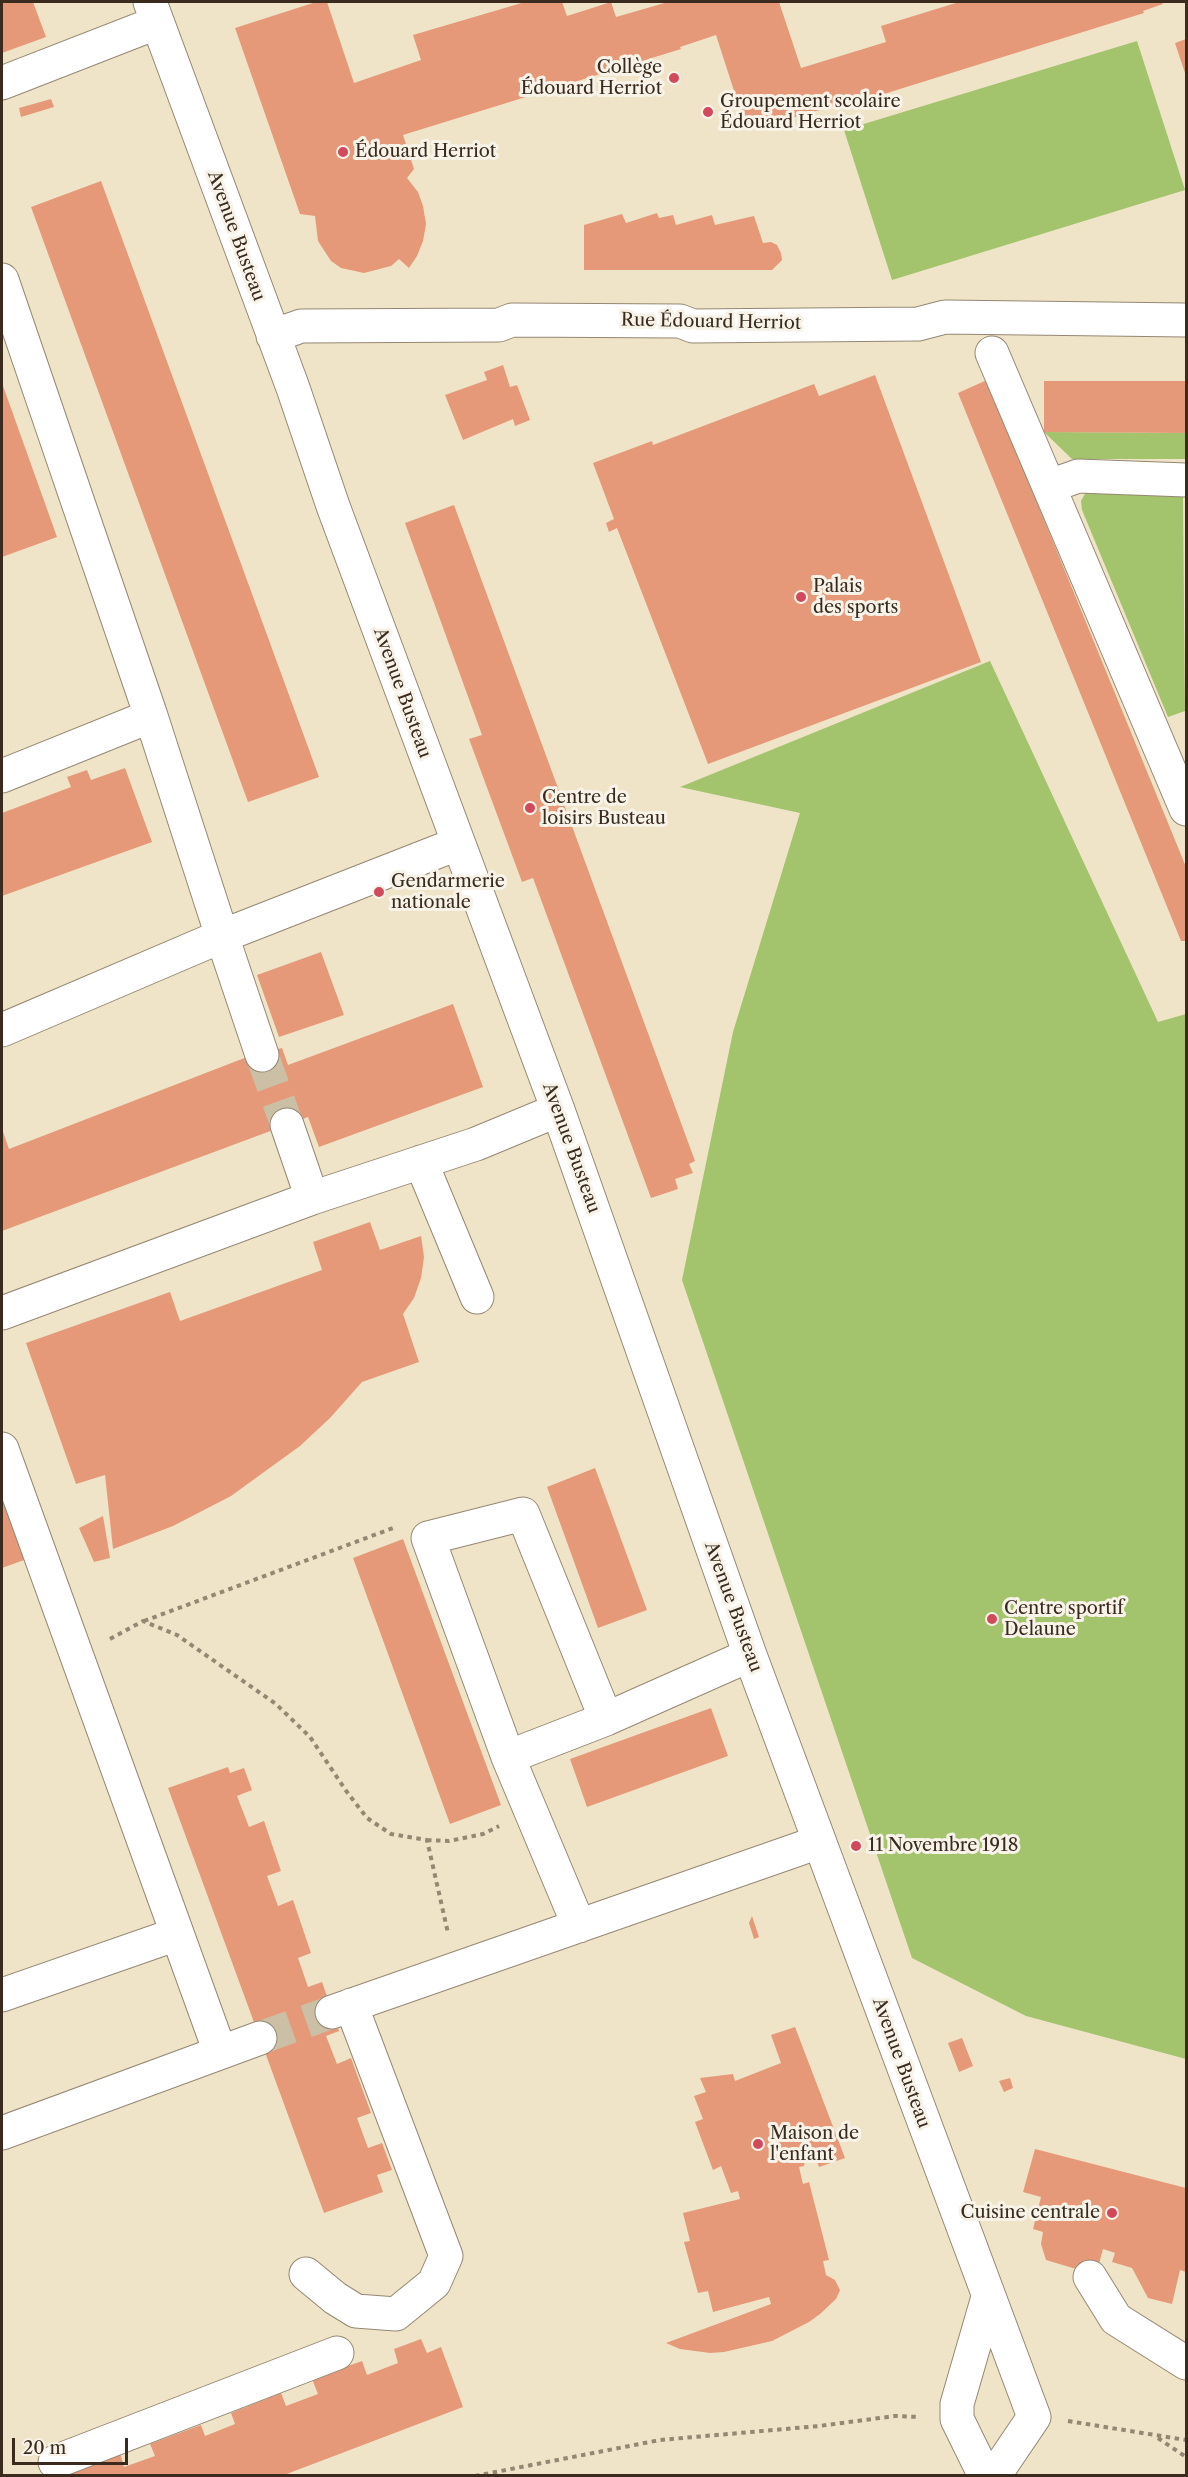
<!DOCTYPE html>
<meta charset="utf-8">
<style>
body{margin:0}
#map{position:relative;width:1188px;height:2477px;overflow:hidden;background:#efe4c8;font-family:"Libre Caslon Text",serif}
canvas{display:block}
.frame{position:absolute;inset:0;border:3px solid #3b2a1e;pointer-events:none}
.scale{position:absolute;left:12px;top:2438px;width:116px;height:27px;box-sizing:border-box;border:3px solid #3b2a1e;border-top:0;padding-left:8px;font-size:18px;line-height:21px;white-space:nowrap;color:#3b2a1e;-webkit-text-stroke:4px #f7f3e8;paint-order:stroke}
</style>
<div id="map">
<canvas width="1188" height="2477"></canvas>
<div class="frame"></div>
<div class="scale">20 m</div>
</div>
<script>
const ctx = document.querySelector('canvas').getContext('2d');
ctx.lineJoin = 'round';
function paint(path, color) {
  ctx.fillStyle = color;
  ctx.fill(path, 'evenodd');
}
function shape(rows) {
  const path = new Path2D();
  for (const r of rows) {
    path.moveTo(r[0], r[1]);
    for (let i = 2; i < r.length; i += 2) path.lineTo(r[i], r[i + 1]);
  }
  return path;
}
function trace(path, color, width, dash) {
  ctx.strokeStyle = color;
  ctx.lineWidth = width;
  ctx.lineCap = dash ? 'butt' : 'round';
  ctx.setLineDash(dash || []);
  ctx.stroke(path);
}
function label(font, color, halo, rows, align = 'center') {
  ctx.font = font + ' "Libre Caslon Text",serif';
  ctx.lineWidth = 6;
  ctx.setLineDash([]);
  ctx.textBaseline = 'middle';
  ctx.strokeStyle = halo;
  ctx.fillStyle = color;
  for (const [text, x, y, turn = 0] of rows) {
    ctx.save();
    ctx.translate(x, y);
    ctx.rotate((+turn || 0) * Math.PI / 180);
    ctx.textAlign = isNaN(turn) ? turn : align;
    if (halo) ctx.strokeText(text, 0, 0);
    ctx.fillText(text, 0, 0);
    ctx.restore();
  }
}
paint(shape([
 [1137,41,1185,190,892,280,844,130],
 [1044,432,1186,433,1186,459,1072,459],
 [1176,488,1183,496,1185,711,1168,717,1082,510,1081,501,1086,492],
 [990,661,1158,1022,1186,1014,1186,2059,1026,2016,912,1958,682,1280,733,1032,800,813,680,787]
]), '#a3c36c');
paint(shape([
 [2,2,33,2,46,37,2,53],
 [316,2,327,2,354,83,421,60,413,35,525,2,562,2,567,16,611,2,616,17,668,2,779,2,801,68,886,42,881,26,959,2,1162,2,1163,4,1143,11,1144,13,855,103,854,100,747,131,716,35,680,47,681,49,403,135,414,169,407,178,418,192,423,206,426,224,423,241,417,256,409,268,399,259,391,266,364,273,341,268,331,261,318,241,315,216,300,214,235,28],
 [1186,39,1186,76,1175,43],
 [51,99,54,107,21,117,19,108],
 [101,181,319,777,248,802,31,207],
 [657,213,659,218,673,215,676,225,712,215,715,225,754,216,763,243,771,242,777,245,781,253,782,260,772,270,584,270,584,225,622,214,626,223],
 [503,365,510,387,517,385,530,420,515,426,513,419,463,440,445,395,487,380,484,372],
 [875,375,981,662,708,764,617,528,609,532,606,523,614,519,593,463,652,441,653,445,814,384,819,396],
 [987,380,1186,867,1186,941,1181,941,958,393],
 [1044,381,1186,381,1186,433,1044,432],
 [2,383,57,537,2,557],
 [454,505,695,1161,689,1164,693,1173,675,1179,678,1189,651,1198,533,878,522,882,469,739,482,735,405,523],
 [125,768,152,842,2,896,2,813,71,787,67,777,87,770,91,780],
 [321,952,344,1015,279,1037,257,975],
 [453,1004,483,1087,319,1147,308,1117,2,1231,2,1129,9,1149,247,1057,282,1048,288,1065],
 [370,1222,380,1250,421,1236,424,1257,421,1278,414,1298,403,1314,419,1362,362,1382,330,1418,300,1446,231,1496,173,1526,113,1549,105,1475,76,1484,26,1343,170,1292,180,1321,322,1270,313,1242],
 [595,1468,647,1610,598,1628,547,1487],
 [2,1487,27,1559,2,1568],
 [103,1516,110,1558,94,1562,79,1528],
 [403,1539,501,1805,450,1824,353,1558],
 [711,1708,728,1756,587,1807,570,1759],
 [228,1767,230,1773,244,1768,252,1790,237,1796,249,1827,264,1821,281,1871,267,1876,278,1906,293,1900,311,1953,298,1958,308,1987,322,1982,339,2031,326,2036,337,2064,351,2058,371,2113,357,2118,368,2148,382,2143,392,2170,377,2175,383,2192,324,2213,168,1788],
 [752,1916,759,1937,754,1939,749,1923],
 [795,2027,845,2158,819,2167,815,2156,805,2160,804,2166,799,2167,803,2184,809,2182,829,2260,823,2261,826,2275,835,2280,840,2290,836,2299,820,2314,809,2322,772,2341,724,2352,710,2353,680,2349,666,2343,771,2304,769,2297,713,2312,708,2291,698,2293,684,2242,690,2241,683,2213,740,2199,738,2191,731,2193,721,2166,713,2170,695,2122,703,2119,694,2096,706,2092,700,2078,733,2074,735,2081,781,2063,771,2035],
 [962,2038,973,2066,959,2072,948,2043],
 [1010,2078,1013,2088,1004,2092,999,2081],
 [1035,2149,1186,2188,1186,2272,1180,2270,1172,2304,1148,2298,1132,2268,1112,2262,1115,2253,1103,2249,1096,2275,1046,2260,1041,2244,1043,2232,1033,2229,1041,2197,1023,2192],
 [421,2339,427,2353,441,2347,463,2407,284,2475,70,2475,69,2472,120,2453,124,2467,155,2456,150,2444,201,2425,205,2436,235,2424,231,2413,281,2393,286,2406,318,2394,312,2379,362,2361,367,2375,398,2363,394,2349]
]), '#e69978');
trace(shape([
 [262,1055,287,1125],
 [260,2038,332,2012]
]), '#cbbfa6', 33, [33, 16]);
const minor = shape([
 [150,2,293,388,333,506,558,1110,750,1655,1034,2417,994,2476],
 [2,83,156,23],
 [2,280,151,716],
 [273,336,301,326,499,325,512,320,680,321,693,326,918,324,945,317,1186,320],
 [992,353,1186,809],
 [1050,486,1078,476,1186,480],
 [2,776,151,716,222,936,2,1030],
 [262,1055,222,936,457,844],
 [287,1125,312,1198],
 [421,1162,477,1297],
 [2,1313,312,1198,476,1144,558,1110],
 [2,1449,220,2052],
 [606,1719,750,1655],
 [508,1757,606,1719,523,1514,428,1538,508,1757,579,1926],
 [2,1995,177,1934],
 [332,2012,819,1842],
 [2,2133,260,2038],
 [306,2274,335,2298,356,2311,396,2314,434,2283,446,2256,351,2005],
 [1090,2277,1116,2319,1186,2363],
 [55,2462,337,2353],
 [985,2476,957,2419,957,2404,988,2297]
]);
trace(minor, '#958773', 35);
trace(shape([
 [144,1621,393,1528],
 [110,1639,143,1621,177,1635,276,1704,310,1737,347,1792,367,1818,391,1834,427,1840,448,1933],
 [427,1840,449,1841,483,1834,499,1826],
 [1068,2421,1186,2440],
 [1158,2438,1186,2457],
 [475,2476,660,2440,819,2426,895,2416,920,2417]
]), '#958773', 4, [4.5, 4.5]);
trace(minor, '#fff', 33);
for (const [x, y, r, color] of [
 [674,78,6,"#d1495b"],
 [708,112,6,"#d1495b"],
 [343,152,6,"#d1495b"],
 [801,597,6,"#d1495b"],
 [530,808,6,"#d1495b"],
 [379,892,6,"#d1495b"],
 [992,1619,6,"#d1495b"],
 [856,1846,6,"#d1495b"],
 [758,2144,6,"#d1495b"],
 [1112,2213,6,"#d1495b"]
]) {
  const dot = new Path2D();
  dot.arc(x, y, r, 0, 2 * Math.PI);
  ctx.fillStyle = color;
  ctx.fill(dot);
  trace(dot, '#f7f3e8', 2);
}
label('18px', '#3b2a1e', '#f7f3e8', [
 ["Collège",662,68,"right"],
 ["Édouard Herriot",662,89,"right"],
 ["Groupement scolaire",720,102],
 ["Édouard Herriot",720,123],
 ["Édouard Herriot",355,152],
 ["Palais",813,587],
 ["des sports",813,608],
 ["Centre de",542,798],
 ["loisirs Busteau",542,819],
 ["Gendarmerie",391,882],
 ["nationale",391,903],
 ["Centre sportif",1004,1609],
 ["Delaune",1004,1630],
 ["11 Novembre 1918",868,1846],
 ["Maison de",770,2134],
 ["l'enfant",770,2155],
 ["Cuisine centrale",1100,2213,"right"]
], 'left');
label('18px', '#3b2a1e', '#f7f3e8', [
 ["Avenue Busteau",236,236,70],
 ["Rue Édouard Herriot",711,322,1],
 ["Avenue Busteau",402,693,70],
 ["Avenue Busteau",571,1148,70],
 ["Avenue Busteau",733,1607,70],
 ["Avenue Busteau",901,2063,70]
]);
</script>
